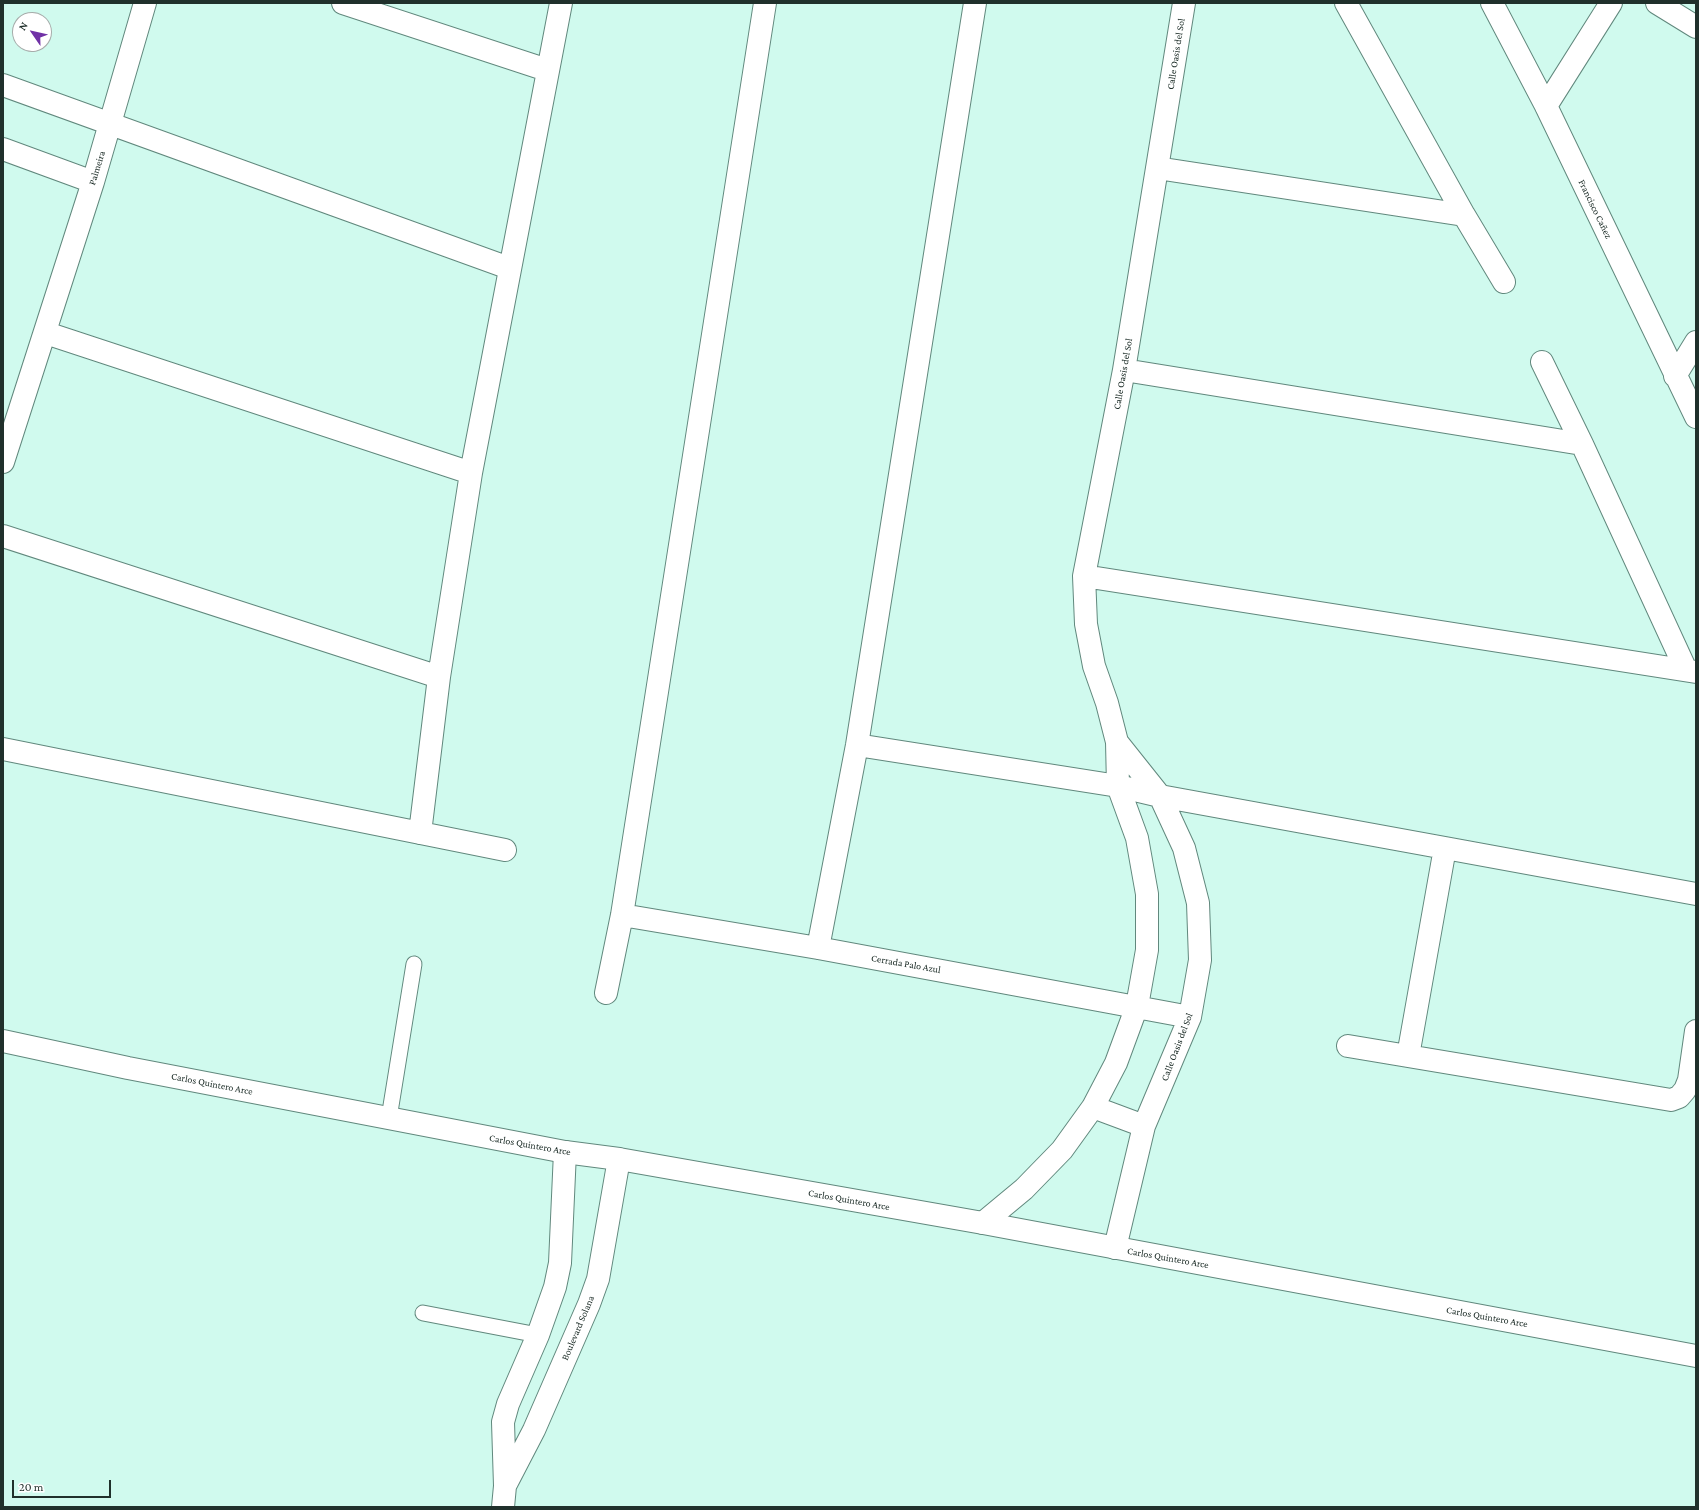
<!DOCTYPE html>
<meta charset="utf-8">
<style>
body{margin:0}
#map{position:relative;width:1699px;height:1510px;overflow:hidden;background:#d0faee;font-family:"Crimson Pro",serif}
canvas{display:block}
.frame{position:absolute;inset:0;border:4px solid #20302b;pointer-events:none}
.north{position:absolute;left:12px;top:12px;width:40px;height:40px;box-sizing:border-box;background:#fff;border:1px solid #a6acaa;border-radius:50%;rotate:304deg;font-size:11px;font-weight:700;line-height:16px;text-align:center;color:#20302b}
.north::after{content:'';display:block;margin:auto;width:14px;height:18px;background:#7031a6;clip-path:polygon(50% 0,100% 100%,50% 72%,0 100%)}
.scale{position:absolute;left:12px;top:1480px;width:99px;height:18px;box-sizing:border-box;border:2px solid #20302b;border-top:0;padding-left:5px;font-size:12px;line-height:14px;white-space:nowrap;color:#20302b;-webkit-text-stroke:3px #fff;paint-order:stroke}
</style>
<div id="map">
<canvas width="1699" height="1510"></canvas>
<div class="frame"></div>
<div class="north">N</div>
<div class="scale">20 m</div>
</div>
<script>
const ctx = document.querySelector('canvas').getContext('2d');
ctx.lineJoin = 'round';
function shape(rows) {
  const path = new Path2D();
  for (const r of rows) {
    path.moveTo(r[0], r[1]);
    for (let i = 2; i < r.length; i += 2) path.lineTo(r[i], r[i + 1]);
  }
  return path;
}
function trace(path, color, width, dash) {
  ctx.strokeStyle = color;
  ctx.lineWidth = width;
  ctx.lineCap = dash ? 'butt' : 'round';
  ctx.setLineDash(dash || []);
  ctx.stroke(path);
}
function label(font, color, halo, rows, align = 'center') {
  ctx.font = font + ' "Crimson Pro",serif';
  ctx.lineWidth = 4;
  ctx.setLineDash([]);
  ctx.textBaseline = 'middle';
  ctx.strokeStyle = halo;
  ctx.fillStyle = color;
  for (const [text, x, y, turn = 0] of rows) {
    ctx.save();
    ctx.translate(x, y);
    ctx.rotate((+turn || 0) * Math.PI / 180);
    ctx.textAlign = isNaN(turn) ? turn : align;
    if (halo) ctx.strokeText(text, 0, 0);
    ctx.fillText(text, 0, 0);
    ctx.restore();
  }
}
const lane = shape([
 [389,1118,414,964],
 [423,1313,538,1335]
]);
const street = shape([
 [343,3,547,70],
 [1346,3,1464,215,1504,282],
 [1492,3,1546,106,1696,417],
 [1657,3,1696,27],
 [3,85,509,268],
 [1546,106,1611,3],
 [3,149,93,182],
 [1157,168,1464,215],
 [46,333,471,473],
 [1542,362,1582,444,1686,670],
 [1124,370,1582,444],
 [1675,376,1696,342],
 [3,462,93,182,145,3],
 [3,536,439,677],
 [1084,576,1696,672],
 [857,745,1118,786,1160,796,1445,848],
 [3,749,505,850],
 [420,833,439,677,471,473,561,3],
 [622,915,818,948,1190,1017],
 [818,948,857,745,975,3],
 [606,993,622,915,765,3],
 [1348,1046,1671,1100,1679,1097,1685,1090,1689,1080,1696,1031],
 [1408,1056,1445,848,1696,894],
 [1093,1107,1144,1126],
 [983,1223,1024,1189,1062,1150,1093,1107,1116,1063,1137,1006,1147,950,1147,894,1137,838,1118,786,1117,742,1107,703,1094,666,1086,624,1084,576,1124,370,1184,3],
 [1115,1248,1144,1126,1190,1017,1200,960,1198,903,1184,848,1160,796,1117,742],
 [506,1484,534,1430,589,1304,598,1279,619,1159],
 [503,1507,505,1486,503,1422,508,1404,538,1335,555,1287,560,1263,565,1152]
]);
const secondary = shape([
 [3,1041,128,1068,565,1152,619,1159,983,1223,1696,1356]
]);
trace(lane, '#61887d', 17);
trace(street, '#61887d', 24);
trace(secondary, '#61887d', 24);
trace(lane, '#fff', 15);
trace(street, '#fff', 22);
trace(secondary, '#fff', 22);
label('10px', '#20302b', '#fff', [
 ["Calle Oasis del Sol",1176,54,-81],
 ["Palmeira",97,168,-73],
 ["Francisco Cañez",1595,209,64],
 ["Calle Oasis del Sol",1123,374,-80],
 ["Cerrada Palo Azul",906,964,10],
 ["Calle Oasis del Sol",1177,1047,-69],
 ["Carlos Quintero Arce",212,1084,11],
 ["Carlos Quintero Arce",530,1145,10],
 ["Carlos Quintero Arce",849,1200,10],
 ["Carlos Quintero Arce",1168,1258,10],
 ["Carlos Quintero Arce",1487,1317,10],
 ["Boulevard Solana",578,1328,-67]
]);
</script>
